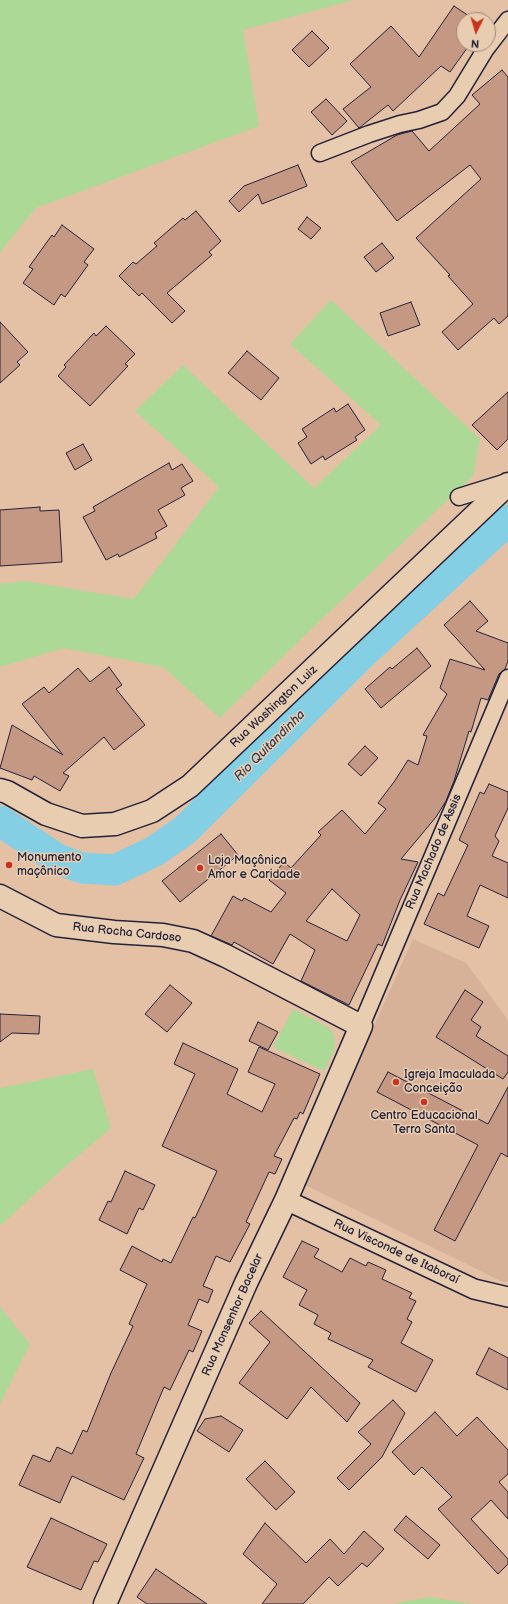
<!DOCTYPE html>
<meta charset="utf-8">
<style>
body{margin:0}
#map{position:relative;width:508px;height:1604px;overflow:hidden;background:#e4c1a5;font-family:"Balsamiq Sans",sans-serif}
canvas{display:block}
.north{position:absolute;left:456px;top:12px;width:40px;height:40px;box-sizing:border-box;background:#e9cdb0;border:1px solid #998981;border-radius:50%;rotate:185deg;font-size:11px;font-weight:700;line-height:16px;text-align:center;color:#22223b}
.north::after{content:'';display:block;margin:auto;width:14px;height:18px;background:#c8321e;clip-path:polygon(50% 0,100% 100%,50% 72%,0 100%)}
</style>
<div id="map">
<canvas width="508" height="1604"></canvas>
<div class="north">N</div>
</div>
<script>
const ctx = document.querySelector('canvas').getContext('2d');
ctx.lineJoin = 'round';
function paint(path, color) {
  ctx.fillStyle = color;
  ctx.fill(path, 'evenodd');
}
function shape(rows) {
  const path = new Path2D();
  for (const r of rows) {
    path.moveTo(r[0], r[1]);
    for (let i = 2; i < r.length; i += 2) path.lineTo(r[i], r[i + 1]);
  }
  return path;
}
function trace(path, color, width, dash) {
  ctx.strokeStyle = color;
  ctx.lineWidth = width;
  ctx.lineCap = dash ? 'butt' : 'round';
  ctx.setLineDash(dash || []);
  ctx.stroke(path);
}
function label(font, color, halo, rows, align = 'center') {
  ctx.font = font + ' "Balsamiq Sans",sans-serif';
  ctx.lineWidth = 3;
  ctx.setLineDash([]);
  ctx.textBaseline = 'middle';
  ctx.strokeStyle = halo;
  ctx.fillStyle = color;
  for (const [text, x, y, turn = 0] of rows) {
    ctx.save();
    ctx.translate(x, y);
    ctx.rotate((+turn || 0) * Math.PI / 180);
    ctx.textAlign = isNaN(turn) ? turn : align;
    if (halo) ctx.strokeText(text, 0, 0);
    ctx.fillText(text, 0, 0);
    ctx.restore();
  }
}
paint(shape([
 [413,939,466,963,508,1020,508,1282,503,1282,303,1184]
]), '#d7b299');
paint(shape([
 [0,0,354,0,243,30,259,126,36,208,0,252],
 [331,300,480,439,473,476,301,639,220,718,163,667,64,648,0,667,0,584,24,581,134,599,219,487,135,411,183,365,314,488,381,425,290,344],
 [293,1009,328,1027,333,1033,335,1041,334,1051,324,1071,273,1047],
 [93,1069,111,1128,58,1173,0,1226,0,1088],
 [0,1307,30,1344,0,1404],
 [429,1597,474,1604,392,1604]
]), '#add997');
trace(shape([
 [0,821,57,859,82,868,115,870,155,851,185,830,364,652,508,520]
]), '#85cfe5', 31);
const building = shape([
 [454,6,475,20,464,20,464,44,470,44,450,72,441,66,393,111,388,105,359,128,343,109,371,87,350,64,391,26,419,57,454,6],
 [312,31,329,48,309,67,292,50,312,31],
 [502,70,508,77,508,316,499,324,494,318,458,350,442,332,473,304,448,276,450,275,416,238,481,179,470,165,397,221,351,162,397,135,412,131,429,151,480,104,472,95,502,70],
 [326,99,347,121,332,135,311,112,326,99],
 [298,165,307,186,262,204,258,194,239,212,229,201,244,186,298,165],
 [196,211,221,241,209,252,212,255,167,293,185,311,172,323,142,293,139,296,119,276,133,262,136,264,157,246,154,243,183,218,185,220,196,211],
 [307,217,321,228,311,239,298,229,307,217],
 [62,225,94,249,84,262,88,265,65,297,61,294,54,305,23,283,33,269,29,267,52,235,54,237,62,225],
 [382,243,394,258,376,272,364,257,382,243],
 [411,302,420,325,388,336,380,313,411,302],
 [0,322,28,352,17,362,20,365,0,383,0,322],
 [106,326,135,354,125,364,128,366,90,406,58,376,66,367,64,365,94,333,96,336,106,326],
 [247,351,279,378,261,400,228,373,247,351],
 [508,392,508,439,497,450,472,425,508,392],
 [348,404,365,430,355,437,357,440,325,460,323,456,311,464,298,443,307,437,302,429,334,408,336,412,348,404],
 [83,444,92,460,75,470,66,453,83,444],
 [169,463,172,470,182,464,193,481,181,488,185,495,158,510,167,526,155,533,157,538,119,557,118,554,106,560,83,517,95,511,93,507,169,463],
 [40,507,40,511,59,510,62,562,0,566,0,510,40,507],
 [470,601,488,621,476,631,508,643,508,661,505,669,499,674,488,700,481,698,471,732,469,731,454,781,446,801,436,817,401,859,418,862,400,900,382,946,378,944,349,1005,301,981,315,950,290,934,273,964,234,942,232,945,211,936,233,896,242,901,244,898,271,912,286,893,269,880,284,862,291,868,321,835,318,832,342,810,365,834,386,809,378,803,394,782,408,760,418,765,427,736,423,735,447,694,440,688,450,659,485,670,444,625,470,601],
 [332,889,360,915,347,941,306,921,332,889],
 [417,648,431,666,381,708,365,689,390,667,392,669,417,648],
 [109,667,122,685,116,689,145,725,114,750,104,737,63,773,69,776,60,791,34,776,32,780,0,768,12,725,63,755,22,704,44,687,49,693,78,668,90,682,109,667],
 [365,746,378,758,361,776,348,764,365,746],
 [489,784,508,792,508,808,495,836,499,841,492,856,508,863,508,898,480,885,467,916,489,926,479,948,424,924,438,893,444,896,468,845,459,840,480,792,484,794,489,784],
 [221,834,238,855,180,902,162,881,221,834],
 [170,985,192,1003,167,1032,145,1014,170,985],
 [465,990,483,1002,471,1020,481,1027,476,1036,508,1056,508,1072,503,1079,436,1037,465,990],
 [0,1014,40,1016,39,1034,12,1033,0,1042,0,1014],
 [258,1022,278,1032,268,1050,249,1041,258,1022],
 [183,1043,238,1069,227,1094,262,1112,275,1084,248,1072,259,1047,320,1074,303,1114,300,1112,297,1119,294,1118,274,1156,282,1159,275,1174,269,1172,246,1222,250,1224,230,1262,216,1256,203,1286,213,1290,208,1303,199,1299,188,1325,202,1331,193,1352,189,1350,170,1390,164,1387,136,1454,144,1458,124,1500,72,1476,60,1503,19,1485,33,1455,50,1462,57,1447,72,1454,83,1430,87,1432,111,1373,133,1326,129,1324,147,1284,120,1270,132,1246,162,1262,163,1259,171,1263,193,1217,195,1218,217,1171,162,1146,195,1074,174,1064,183,1043],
 [388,1072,488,1124,508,1087,508,1157,501,1153,455,1241,434,1230,478,1145,377,1092,388,1072],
 [125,1171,155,1185,143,1210,139,1208,127,1234,99,1220,108,1201,111,1202,125,1171],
 [302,1241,319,1249,314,1257,342,1272,350,1258,366,1266,368,1262,386,1270,382,1279,412,1293,409,1298,416,1301,407,1319,412,1322,401,1343,433,1360,416,1392,368,1367,373,1360,328,1339,331,1333,314,1324,318,1315,299,1305,307,1290,283,1277,302,1241],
 [261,1311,360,1403,347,1422,311,1387,287,1419,239,1383,270,1342,249,1323,261,1311],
 [489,1348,508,1358,508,1390,476,1374,489,1348],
 [393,1400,405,1413,382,1457,349,1490,337,1478,371,1444,358,1432,393,1400],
 [435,1412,457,1436,477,1417,508,1450,508,1474,499,1482,508,1492,508,1519,491,1500,471,1519,508,1559,508,1564,498,1574,438,1509,452,1497,422,1467,414,1475,392,1452,435,1412],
 [221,1416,243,1430,229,1452,197,1431,205,1419,221,1416],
 [265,1461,295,1492,276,1510,246,1479,265,1461],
 [406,1516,440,1545,428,1559,394,1530,406,1516],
 [51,1518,107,1544,98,1562,94,1561,81,1590,27,1567,51,1518],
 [265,1523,306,1563,330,1539,344,1554,364,1531,384,1549,367,1567,362,1563,338,1586,329,1577,303,1604,262,1604,277,1584,243,1554,265,1523],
 [156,1569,207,1604,147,1604,137,1597,156,1569]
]);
paint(building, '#c59883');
trace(building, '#22223b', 1);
const minor = shape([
 [320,153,369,134,400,124,419,120,442,112,457,96,485,50,508,20],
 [459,497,507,482],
 [361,1026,508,678]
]);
const tertiary = shape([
 [286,1200,474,1289,508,1297]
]);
const secondary = shape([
 [0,790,7,792,46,814,82,826,115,824,152,811,190,786,508,484],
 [0,896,56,925,114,932,163,935,193,941,226,956,361,1026,286,1200,246,1283,105,1604]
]);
trace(minor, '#22223b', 19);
trace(tertiary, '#22223b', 22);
trace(secondary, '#22223b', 25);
trace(minor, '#e9cdb0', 16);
trace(tertiary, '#e9cdb0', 19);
trace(secondary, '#e9cdb0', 22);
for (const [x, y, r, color] of [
 [9,865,4,"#c8321e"],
 [200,868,4,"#c8321e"],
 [396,1082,4,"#c8321e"],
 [424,1102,4,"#c8321e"]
]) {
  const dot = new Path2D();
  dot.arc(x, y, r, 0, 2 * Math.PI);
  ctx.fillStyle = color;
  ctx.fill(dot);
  trace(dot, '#e9cdb0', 1.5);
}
label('12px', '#22223b', '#e9cdb0', [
 ["Rua Washington Luiz",274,707,-43],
 ["Rua Machado de Assis",434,852,-67],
 ["Rua Rocha Cardoso",127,933,6],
 ["Rua Visconde de Itaboraí",396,1252,25],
 ["Rua Monsenhor Bacelar",233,1315,-66]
]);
label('12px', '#22223b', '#e9cdb0', [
 ["Monumento",17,858],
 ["maçônico",17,872],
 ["Loja Maçônica",208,861],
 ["Amor e Caridade",208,875],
 ["Igreja Imaculada",404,1075],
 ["Conceição",404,1089],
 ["Centro Educacional",424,1116,"center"],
 ["Terra Santa",424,1130,"center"]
], 'left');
label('italic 13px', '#313c54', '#e9cdb0', [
 ["Rio Quitandinha",270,746,-45]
]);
</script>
